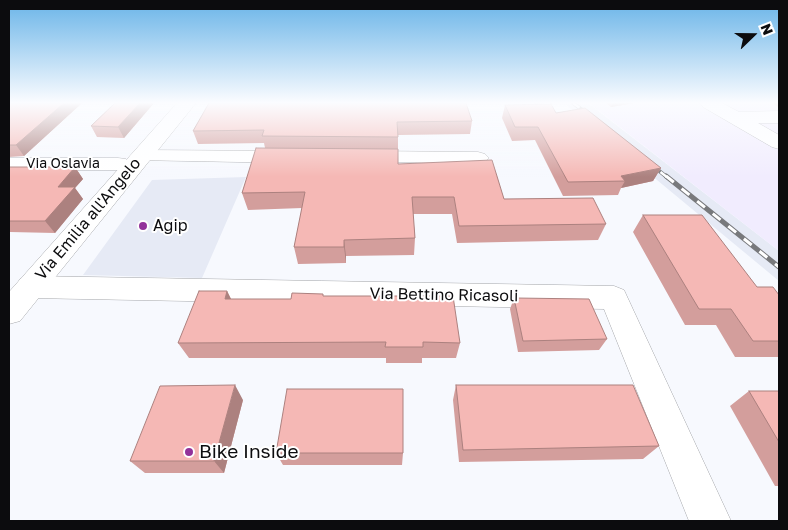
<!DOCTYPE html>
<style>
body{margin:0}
#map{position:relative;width:788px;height:530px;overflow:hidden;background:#f7f9fe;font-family:"Golos Text",sans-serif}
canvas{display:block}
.frame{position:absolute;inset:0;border:10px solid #0c0c0e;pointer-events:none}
.north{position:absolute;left:728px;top:10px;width:50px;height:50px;-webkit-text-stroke:4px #fff;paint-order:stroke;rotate:68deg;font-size:14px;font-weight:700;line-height:20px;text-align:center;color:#0c0c0e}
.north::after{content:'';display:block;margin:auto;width:18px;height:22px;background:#0c0c0e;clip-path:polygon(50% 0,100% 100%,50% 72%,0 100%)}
</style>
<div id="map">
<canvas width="788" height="530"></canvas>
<div class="frame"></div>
<div class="north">N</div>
</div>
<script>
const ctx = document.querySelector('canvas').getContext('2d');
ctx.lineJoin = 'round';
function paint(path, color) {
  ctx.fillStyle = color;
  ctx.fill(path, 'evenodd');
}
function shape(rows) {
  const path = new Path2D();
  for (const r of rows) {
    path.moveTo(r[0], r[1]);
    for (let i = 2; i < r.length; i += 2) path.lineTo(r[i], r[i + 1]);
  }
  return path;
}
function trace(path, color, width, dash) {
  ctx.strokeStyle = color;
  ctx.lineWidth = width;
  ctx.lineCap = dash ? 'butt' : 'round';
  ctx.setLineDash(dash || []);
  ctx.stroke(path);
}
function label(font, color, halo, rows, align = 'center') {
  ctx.font = font + ' "Golos Text",sans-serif';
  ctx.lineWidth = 4;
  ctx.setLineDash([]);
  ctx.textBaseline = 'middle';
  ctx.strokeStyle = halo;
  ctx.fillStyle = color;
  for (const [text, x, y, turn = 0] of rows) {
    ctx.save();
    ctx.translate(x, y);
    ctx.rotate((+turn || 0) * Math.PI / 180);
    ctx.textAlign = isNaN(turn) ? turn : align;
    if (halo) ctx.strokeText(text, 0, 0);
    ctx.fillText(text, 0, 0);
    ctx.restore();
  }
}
paint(shape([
 [564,103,588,103,779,251,779,281],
 [246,177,202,278,83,275,152,180]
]), '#e6eaf5');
paint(shape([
 [588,103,779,103,779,251,594,107]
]), '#f1ecfe');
const street = shape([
 [700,103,722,103,739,112,779,111,779,123,758,123,779,135,779,149,772,147,703,107,700,103],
 [141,150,292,151,299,153,303,157,299,161,292,163,134,160,130,156,134,152,141,150],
 [362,151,478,152,485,154,489,158,485,162,478,164,355,161,351,157,355,153,362,151],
 [9,158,118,158,126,159,129,164,126,169,118,170,9,170,9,158],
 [30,276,614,286,624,290,731,521,689,521,604,309,30,298,20,295,16,287,20,279,30,276]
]);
const secondary = shape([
 [177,103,196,103,20,321,9,324,9,292,177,103]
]);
trace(street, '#a5a7ab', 1);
trace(secondary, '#a5a7ab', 1);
paint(street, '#fff');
paint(secondary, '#fff');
const railFar1 = shape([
 [573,103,592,117],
 [648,162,668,178]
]);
const rail = shape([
 [666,176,779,267]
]);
trace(railFar1, '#78797c', 4);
trace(rail, '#78797c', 5);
trace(railFar1, '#fff', 2.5, [8]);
trace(rail, '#fff', 3, [10]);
paint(shape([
 [9,103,82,103,24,156,9,157],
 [115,103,154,103,124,138,97,137,91,126],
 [209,103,472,121,470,134,398,135,398,164,504,199,606,224,598,240,457,243,452,214,413,214,415,238,414,255,346,256,346,263,298,264,294,247,302,208,248,210,242,193,265,148,264,143,198,144,193,131],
 [606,103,634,103,611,107],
 [773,103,779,103,779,108],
 [505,105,556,113,661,168,653,181,621,188,618,195,563,196,535,140,512,141,502,118],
 [9,167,75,167,83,179,75,188,83,199,55,233,10,232,9,233],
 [643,215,757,287,779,295,779,357,735,357,716,325,685,325,633,232],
 [227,291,231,299,291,299,323,296,460,343,456,358,422,358,422,363,386,363,386,358,189,358,178,343],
 [514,298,607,339,599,350,518,352,510,309],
 [456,385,659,446,643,459,459,462,453,400],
 [749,391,779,391,779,486,775,486,730,406],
 [243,400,224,473,145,473,130,461],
 [276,453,403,453,402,465,283,465]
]), '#d39e9c');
paint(shape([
 [64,103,82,103,24,156,16,145],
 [140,103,154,103,124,138,118,127],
 [613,103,634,103,611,107],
 [75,167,83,179,75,188,83,199,55,233,45,221,58,187],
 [661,168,653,181,621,188,625,181,621,176],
 [344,240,346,256,346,263,344,247],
 [227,291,235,307,225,299],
 [235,385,243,400,224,473,214,461]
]), '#ac817f');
const building = shape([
 [9,103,64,103,16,145,9,145,9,103],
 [115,103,140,103,118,127,91,126,115,103],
 [209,103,466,103,472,121,397,122,398,137,262,136,264,130,193,131,209,103],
 [551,104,556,113,585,108,661,168,621,176,625,181,568,182,538,127,515,127,505,105,551,104],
 [256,148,398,149,398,164,492,160,504,199,593,198,606,224,459,226,454,197,412,197,415,238,344,240,344,247,294,247,305,192,242,193,256,148],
 [9,167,75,167,58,187,75,187,45,221,9,221,9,167],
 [643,215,702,215,757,287,773,287,779,295,779,341,753,341,731,309,699,309,643,215],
 [199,291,227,291,225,299,291,299,292,293,323,294,323,296,453,296,460,343,423,342,423,347,385,347,386,342,178,343,199,291],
 [514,298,589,299,607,339,523,341,514,298],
 [235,385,214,461,130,461,160,386,235,385],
 [456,385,633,385,659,446,463,450,456,385],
 [287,389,403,389,403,453,276,453,287,389],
 [749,391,779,391,779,442,749,391]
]);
paint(building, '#f5b8b5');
trace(building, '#ac817f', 1);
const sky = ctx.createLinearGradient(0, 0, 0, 177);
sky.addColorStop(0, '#69b4e8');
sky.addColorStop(0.58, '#fbfcff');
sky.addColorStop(1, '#fbfcff00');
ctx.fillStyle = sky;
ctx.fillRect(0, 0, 788, 177);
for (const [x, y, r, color] of [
 [143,226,5,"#92329a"],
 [189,452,5,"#92329a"]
]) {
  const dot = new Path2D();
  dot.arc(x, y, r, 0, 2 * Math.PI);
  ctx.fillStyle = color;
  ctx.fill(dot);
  trace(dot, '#fff', 2);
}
label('14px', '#0c0c0e', '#fff', [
 ["Via Oslavia",63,164]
]);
label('16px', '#0c0c0e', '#fff', [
 ["Via Emilia all'Angelo",88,219,-50],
 ["Via Bettino Ricasoli",444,295,1]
]);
label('16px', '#0c0c0e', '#fff', [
 ["Agip",153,226]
], 'left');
label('19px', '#0c0c0e', '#fff', [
 ["Bike Inside",199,452]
], 'left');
</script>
